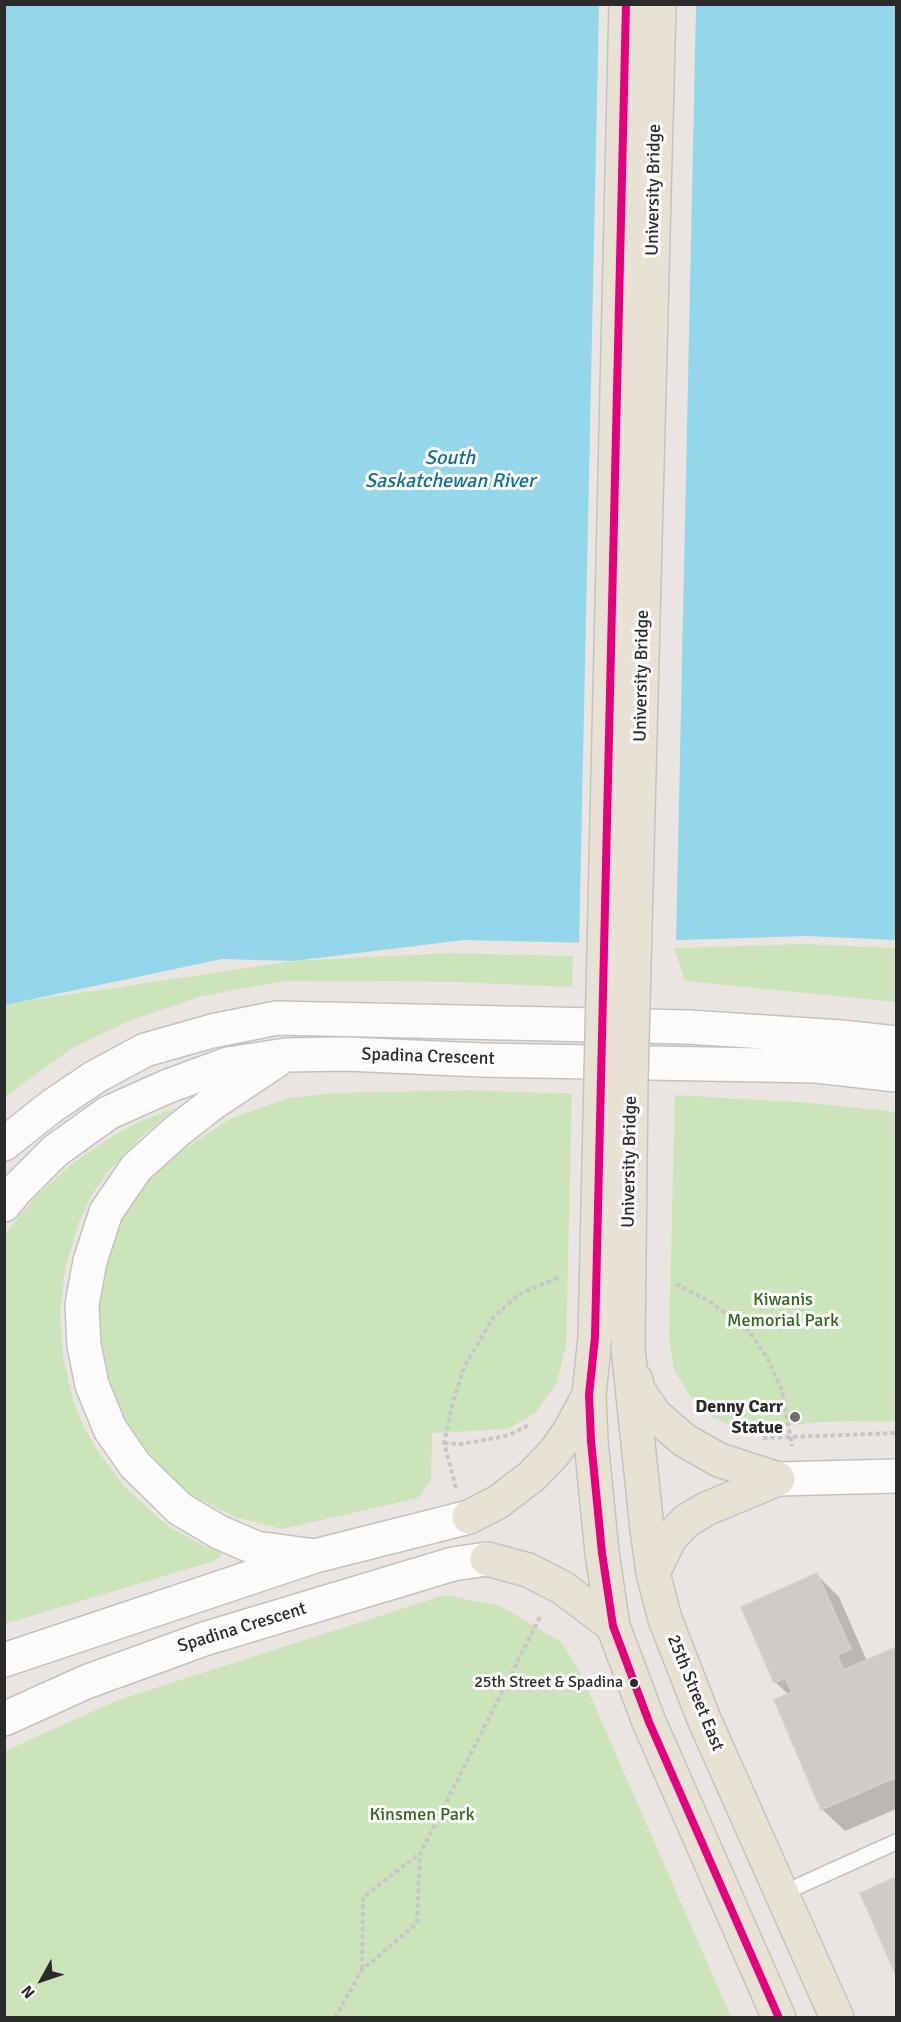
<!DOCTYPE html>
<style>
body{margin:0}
#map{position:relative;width:901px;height:2022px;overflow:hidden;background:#eae5e0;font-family:Signika,sans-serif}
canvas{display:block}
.frame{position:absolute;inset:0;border:6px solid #2b2b2b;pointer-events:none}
.north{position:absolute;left:12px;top:1950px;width:60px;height:60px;-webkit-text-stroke:4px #fff;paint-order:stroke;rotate:230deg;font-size:16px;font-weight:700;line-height:24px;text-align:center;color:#2b2b2b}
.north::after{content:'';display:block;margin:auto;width:21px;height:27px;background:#2b2b2b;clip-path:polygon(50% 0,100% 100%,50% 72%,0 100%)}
</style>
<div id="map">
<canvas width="901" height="2022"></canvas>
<div class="frame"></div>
<div class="north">N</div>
</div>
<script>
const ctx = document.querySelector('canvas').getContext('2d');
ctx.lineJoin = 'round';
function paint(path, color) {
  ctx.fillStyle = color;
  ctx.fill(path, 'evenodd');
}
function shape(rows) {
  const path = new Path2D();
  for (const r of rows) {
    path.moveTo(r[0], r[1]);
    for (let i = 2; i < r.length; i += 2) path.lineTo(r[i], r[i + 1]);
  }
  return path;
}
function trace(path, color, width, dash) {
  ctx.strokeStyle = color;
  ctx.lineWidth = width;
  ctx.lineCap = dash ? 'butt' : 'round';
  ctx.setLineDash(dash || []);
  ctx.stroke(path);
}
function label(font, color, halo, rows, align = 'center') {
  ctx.font = font + ' Signika,sans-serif';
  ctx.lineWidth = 6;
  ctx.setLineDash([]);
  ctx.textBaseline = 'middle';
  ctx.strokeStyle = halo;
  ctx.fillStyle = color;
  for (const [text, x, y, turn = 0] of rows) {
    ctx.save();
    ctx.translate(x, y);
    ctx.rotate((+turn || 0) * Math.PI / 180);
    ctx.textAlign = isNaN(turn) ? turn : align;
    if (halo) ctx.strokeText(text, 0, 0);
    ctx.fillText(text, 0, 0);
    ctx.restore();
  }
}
paint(shape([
 [805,944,896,948,896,1002,685,981,674,948],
 [448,953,573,956,572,987,456,982,285,981,202,996,131,1020,72,1048,5,1097,5,1004,294,961],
 [470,1090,572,1094,566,1346,556,1384,535,1413,508,1429,432,1433,431,1479,418,1498,282,1529,235,1517,193,1496,154,1464,128,1430,108,1388,100,1352,98,1314,103,1275,116,1228,142,1187,167,1160,230,1119,288,1098,334,1093],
 [675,1095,810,1103,896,1112,896,1421,821,1422,741,1430,712,1417,689,1394,674,1370,669,1337],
 [175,1108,139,1139,107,1173,93,1193,79,1222,65,1269,60,1312,63,1356,73,1401,84,1427,97,1450,124,1486,169,1527,204,1546,221,1551,221,1556,214,1561,5,1624,5,1234,36,1196,72,1164,105,1141,138,1122],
 [445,1595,500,1606,561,1642,579,1670,731,2017,5,2017,5,1751,118,1700]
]), '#cce4b9');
paint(shape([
 [5,5,896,5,896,940,806,936,588,943,464,940,294,961,222,959,5,1005]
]), '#94d7eb');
paint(shape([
 [599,5,696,5,676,943,579,946]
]), '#eae5e0');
paint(shape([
 [817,1575,839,1597,867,1661,896,1648,896,1809,845,1831,822,1809,789,1695,775,1682],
 [896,1878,896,1972,862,1894]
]), '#0003');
const building = shape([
 [817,1573,851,1649,837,1655,844,1670,896,1647,896,1782,894,1778,821,1810,774,1700,792,1692,785,1678,774,1683,741,1607,817,1573],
 [896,1877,896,1976,860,1893,896,1877]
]);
paint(building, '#cfcbc7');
trace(building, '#d5d1cd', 1.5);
const service = shape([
 [781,1894,896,1842]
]);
const tertiary = shape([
 [276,1061,213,1103,177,1131,136,1168,106,1212,90,1261,82,1305,84,1345,92,1385,110,1429,135,1465,180,1509,219,1532,256,1548,315,1556],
 [4,1144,52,1106,95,1077,145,1050,212,1031,277,1018,688,1027,841,1037,896,1043],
 [4,1205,16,1190,55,1151,108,1113,166,1087,228,1064,286,1055,346,1054,481,1060,817,1066,896,1075],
 [778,1479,896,1476],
 [4,1660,315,1556,469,1517],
 [4,1719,86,1682,204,1639,453,1564,487,1559]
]);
const primary = shape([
 [595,1337,589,1395,591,1441,602,1553,613,1626,649,1722,779,2018],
 [628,1348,647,1529,653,1573,665,1619,704,1719,837,2018],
 [636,1380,637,1388,655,1415,684,1440,719,1460,778,1479],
 [469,1517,498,1502,532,1476,554,1453,569,1432,589,1395],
 [487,1559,528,1570,563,1588,613,1626],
 [653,1573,670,1538,686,1521,706,1509,778,1479]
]);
trace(service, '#c3c2c1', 18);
trace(tertiary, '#c3c2c1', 36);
trace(primary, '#c5c3c1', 36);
trace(shape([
 [676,1284,709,1301,749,1331,767,1357,782,1390,792,1446],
 [763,1438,896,1433],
 [444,1443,461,1444,485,1440,509,1435,531,1424],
 [456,1488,444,1443,453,1402,464,1367,493,1318,519,1294,560,1277],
 [362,1969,363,1897,419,1854],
 [335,2018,362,1970,417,1923,420,1854,541,1615]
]), '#c8c7c7', 4, [4.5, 3]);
trace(service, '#fcfbfa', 15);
trace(tertiary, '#fcfbfa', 33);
trace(primary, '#e7e2d4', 33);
const primaryBridge = shape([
 [595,1337,626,4],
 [628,1348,631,1080,659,4]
]);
trace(primaryBridge, '#c5c3c1', 36, []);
trace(primaryBridge, '#e7e2d4', 33);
trace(shape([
 [626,4,595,1337,589,1395,591,1441,602,1553,613,1626,649,1722,779,2018]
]), '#e5007d', 8);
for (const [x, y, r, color] of [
 [795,1417,6,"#6e6c6a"],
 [634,1683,5,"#2b2b2b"]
]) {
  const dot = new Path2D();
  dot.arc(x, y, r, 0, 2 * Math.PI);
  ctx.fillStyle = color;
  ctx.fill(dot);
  trace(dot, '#fff', 2);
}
label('16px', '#2b2b2b', '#fff', [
 ["25th Street & Spadina",623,1683]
], 'right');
label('18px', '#2b2b2b', '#fff', [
 ["University Bridge",654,190,-89],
 ["University Bridge",642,676,-89],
 ["Spadina Crescent",428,1057,2],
 ["University Bridge",630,1162,-89],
 ["Spadina Crescent",242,1628,-17],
 ["25th Street East",695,1693,68]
]);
label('18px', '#2c6a19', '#fff', [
 ["Kiwanis",783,1300],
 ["Memorial Park",783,1321],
 ["Kinsmen Park",422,1815]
]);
label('bold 18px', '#2b2b2b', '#fff', [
 ["Denny Carr",783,1407],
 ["Statue",783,1428]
], 'right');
label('italic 20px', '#0c6f9e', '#fff', [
 ["South",450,459],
 ["Saskatchewan River",450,482]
]);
</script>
